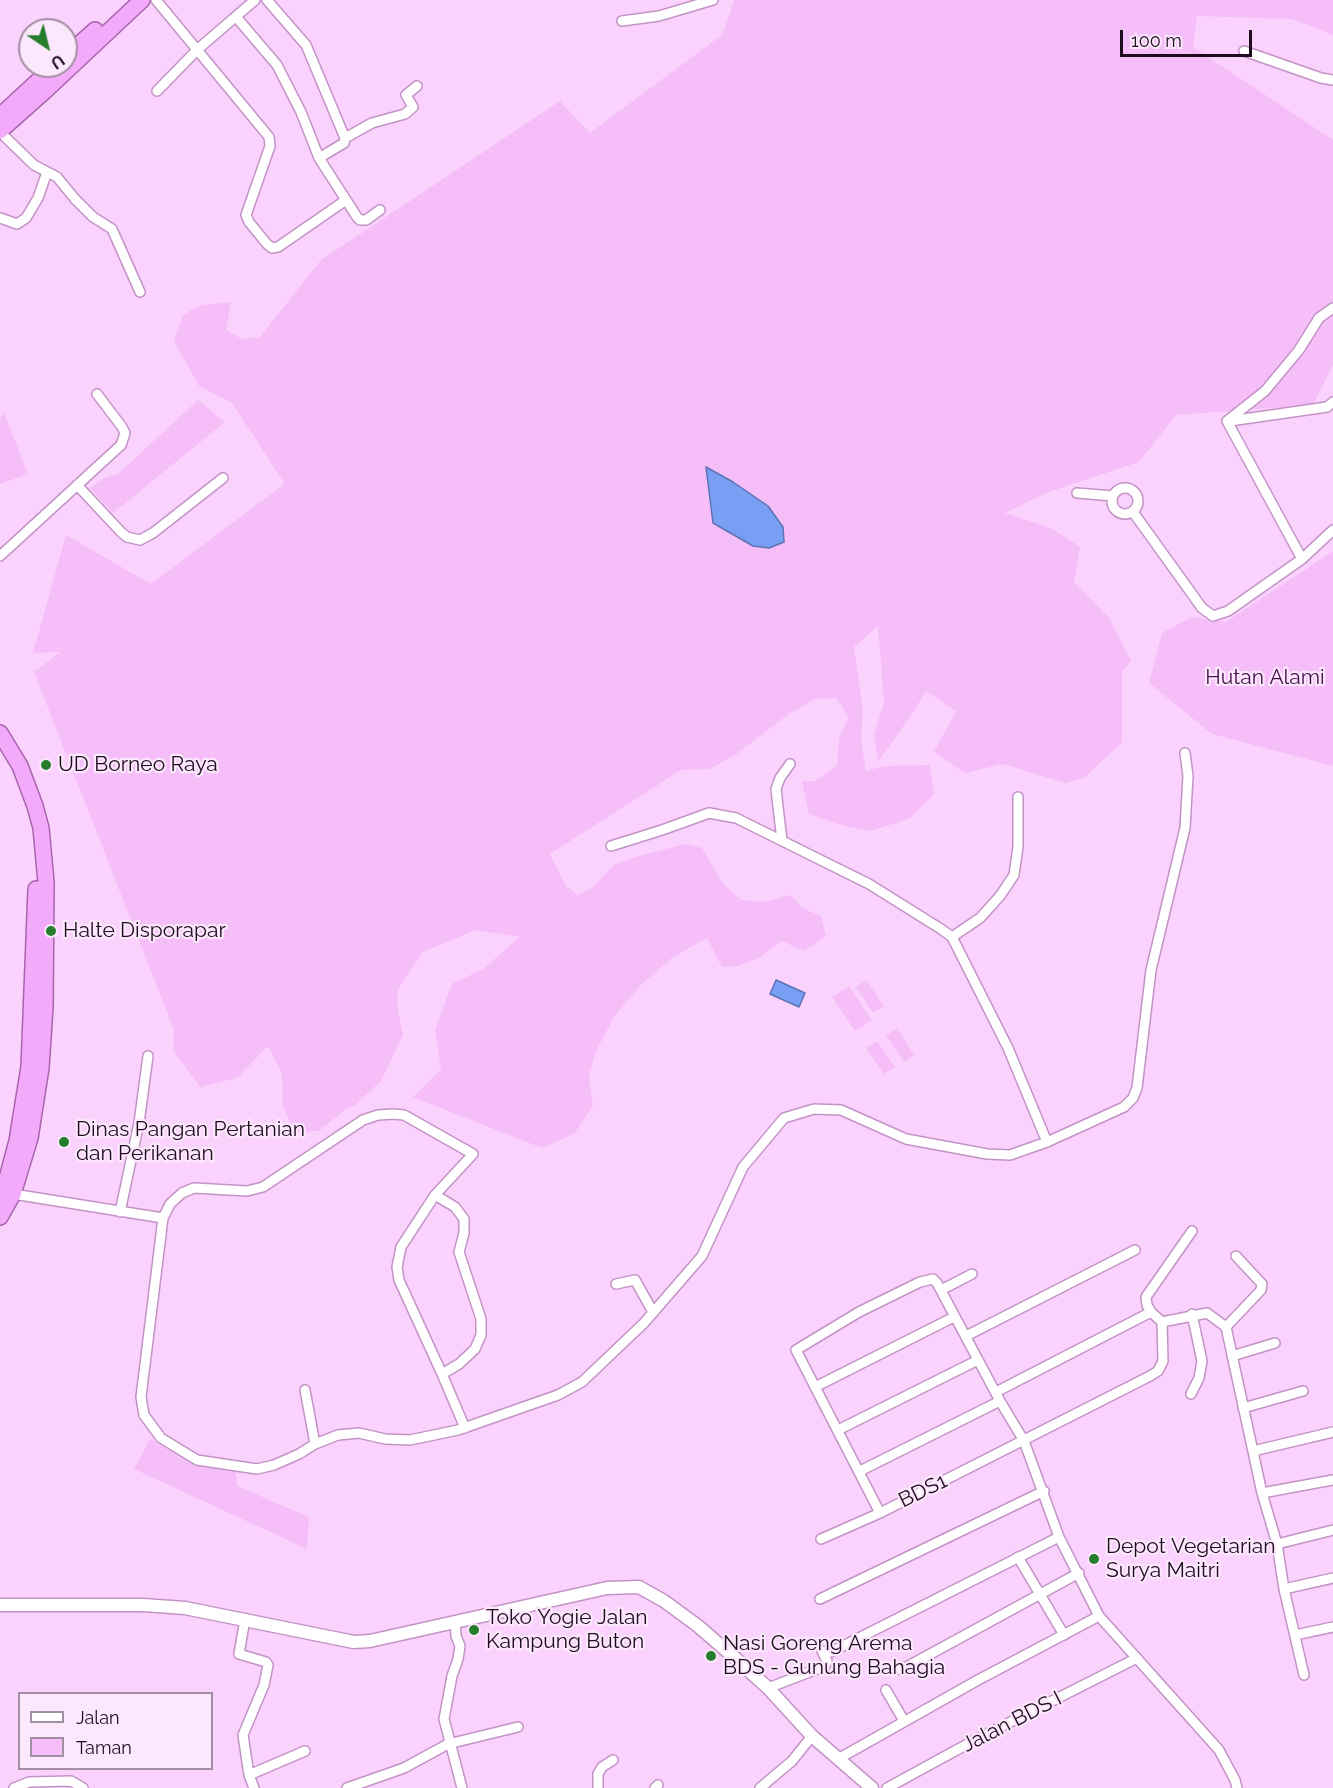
<!DOCTYPE html>
<style>
body{margin:0}
#map{position:relative;width:1333px;height:1788px;overflow:hidden;background:#fbd2fd;font-family:Raleway,sans-serif}
canvas{display:block}
.legend{position:absolute;left:18px;top:1692px;width:195px;height:78px;box-sizing:border-box;background:#fce7fd;border:2px solid #a38fa4;margin:0;padding:8px 10px;list-style:none;font-size:18px;color:#1d0c1e}
.legend li{display:flex;align-items:center;gap:12px;height:30px}
.legend b{width:30px;border:2px solid #a38fa4}
.north{position:absolute;left:18px;top:18px;width:60px;height:60px;box-sizing:border-box;background:#fce7fd;border:2px solid #a38fa4;border-radius:50%;rotate:145deg;font-size:16px;font-weight:700;line-height:24px;text-align:center;color:#1d0c1e}
.north::after{content:'';display:block;margin:auto;width:21px;height:27px;background:#267e2d;clip-path:polygon(50% 0,100% 100%,50% 72%,0 100%)}
.scale{position:absolute;left:1120px;top:30px;width:132px;height:27px;box-sizing:border-box;border:3px solid #1d0c1e;border-top:0;padding-left:8px;font-size:18px;line-height:21px;white-space:nowrap;color:#1d0c1e;-webkit-text-stroke:4px #fce7fd;paint-order:stroke}
</style>
<div id="map">
<canvas width="1333" height="1788"></canvas>
<ul class="legend">
<li><b style="height:8px;background:#fff"></b>Jalan</li>
<li><b style="height:16px;background:#f5bef9"></b>Taman</li>
</ul>
<div class="north">U</div>
<div class="scale">100 m</div>
</div>
<script>
const ctx = document.querySelector('canvas').getContext('2d');
ctx.lineJoin = 'round';
function paint(path, color) {
  ctx.fillStyle = color;
  ctx.fill(path, 'evenodd');
}
function shape(rows) {
  const path = new Path2D();
  for (const r of rows) {
    if (r.length === 3) {
      path.moveTo(r[0] + r[2], r[1]);
      path.arc(r[0], r[1], r[2], 0, 2 * Math.PI);
      continue;
    }
    path.moveTo(r[0], r[1]);
    for (let i = 2; i < r.length; i += 2) path.lineTo(r[i], r[i + 1]);
  }
  return path;
}
function trace(path, color, width, dash) {
  ctx.strokeStyle = color;
  ctx.lineWidth = width;
  ctx.lineCap = dash ? 'butt' : 'round';
  ctx.setLineDash(dash || []);
  ctx.stroke(path);
}
function label(font, color, halo, rows, align = 'center') {
  ctx.font = font + ' Raleway,sans-serif';
  ctx.lineWidth = 4.5;
  ctx.setLineDash([]);
  ctx.textBaseline = 'middle';
  ctx.strokeStyle = halo;
  ctx.fillStyle = color;
  for (const [text, x, y, turn = 0] of rows) {
    ctx.save();
    ctx.translate(x, y);
    ctx.rotate((+turn || 0) * Math.PI / 180);
    ctx.textAlign = isNaN(turn) ? turn : align;
    if (halo) ctx.strokeText(text, 0, 0);
    ctx.fillText(text, 0, 0);
    ctx.restore();
  }
}
paint(shape([
 [734,0,1333,0,1333,35,1292,19,1197,16,1193,47,1333,140,1333,365,1313,405,1176,415,1139,462,1046,493,1005,513,1051,528,1080,547,1074,582,1109,618,1131,661,1122,672,1122,742,1084,778,1065,783,1003,764,965,773,934,752,956,711,926,691,912,714,878,762,874,734,884,702,878,626,854,647,863,710,861,739,866,771,885,766,930,765,934,794,909,819,870,831,841,825,809,814,802,781,815,781,837,766,839,738,849,717,836,698,815,699,789,714,735,755,710,769,681,770,550,854,566,886,578,895,592,888,614,865,635,857,685,844,702,848,723,884,741,900,765,902,791,895,802,908,821,916,826,936,804,951,782,941,759,958,738,966,722,967,707,938,673,957,642,984,615,1015,595,1053,589,1077,593,1106,574,1134,542,1148,413,1097,441,1069,435,1030,452,984,483,969,520,937,475,930,423,952,398,989,397,1007,403,1035,381,1081,354,1106,347,1108,319,1131,295,1132,283,1107,282,1074,268,1046,237,1078,200,1087,173,1050,174,1030,34,672,60,652,33,653,66,535,151,584,282,486,283,481,232,403,199,386,174,341,183,315,201,305,231,302,226,330,242,339,260,337,321,260,560,101,590,133,723,34],
 [198,400,225,422,113,513,90,488,104,478,118,474],
 [4,413,28,474,0,484,0,418],
 [1333,551,1333,766,1212,734,1149,683,1162,633,1192,617,1226,622],
 [866,980,884,1006,873,1013,856,987],
 [849,986,872,1020,855,1031,832,997],
 [897,1028,914,1055,904,1062,886,1036],
 [877,1041,895,1067,884,1074,866,1048],
 [150,1439,194,1465,236,1471,237,1486,309,1517,307,1549,134,1469]
]), '#f5bef9');
const water = shape([
 [706,467,733,482,768,506,783,527,784,542,769,548,753,546,713,523,706,467],
 [776,980,805,993,799,1007,770,994,776,980]
]);
paint(water, '#789ff4');
trace(water, '#5d73b4', 1.5);
const minor = shape([
 [156,0,269,137,270,146,246,215,249,222,267,244,272,248,278,247,346,200],
 [267,0,306,45,345,138,344,143,319,158],
 [237,18,277,65,301,112,319,158,357,217,360,220,366,220,380,210],
 [622,21,659,16,713,0],
 [1244,51,1321,78,1333,80],
 [157,91,198,49,255,0],
 [0,132,34,165,57,177,75,199,93,217,112,229,140,292],
 [345,138,372,123,405,114,413,107,406,95,417,86],
 [0,218,17,224,26,218,38,198,47,172],
 [1227,421,1302,559],
 [1227,421,1265,391,1299,350,1319,318,1333,308],
 [1230,421,1327,407,1333,402],
 [77,485,121,532,127,537,140,540,153,533,223,478],
 [1125,501,13],
 [1077,493,1113,496],
 [1133,512,1202,608,1213,616,1228,611,1302,559,1333,530],
 [0,556,121,445,125,433,122,427,97,394],
 [782,841,776,789,780,778,790,764],
 [611,846,662,830,709,813,736,818,869,884,941,929,952,937,1008,1048,1047,1142],
 [952,937,980,918,1000,896,1014,875,1018,847,1018,797],
 [13,1194,163,1218],
 [435,1195,473,1154,404,1115,393,1114,378,1115,363,1120,263,1187,247,1191,194,1188,182,1193,170,1204,163,1218,141,1397,144,1415,161,1438,197,1460,257,1469,274,1465,299,1454,315,1444,338,1435,359,1433,385,1439,410,1440,458,1430,558,1395,582,1382,644,1323,702,1256,743,1167,784,1118,814,1109,841,1110,906,1139,987,1154,1010,1155,1047,1142,1124,1107,1133,1098,1137,1088,1151,970,1185,828,1188,776,1185,753],
 [120,1212,139,1123,148,1056],
 [1236,1256,1262,1284,1261,1290,1226,1327,1262,1493,1277,1544,1284,1589,1304,1675],
 [616,1284,635,1280,653,1312],
 [941,1290,972,1274],
 [1151,1312,1147,1305,1146,1297,1192,1231],
 [1162,1322,1207,1313,1226,1327],
 [966,1336,1135,1250],
 [1232,1356,1275,1343],
 [442,1374,459,1364,475,1349,481,1335,481,1319,459,1252,464,1233,464,1219,455,1207,435,1195,401,1247,397,1267,399,1280,442,1374,465,1428],
 [815,1387,954,1317],
 [305,1390,315,1444],
 [1191,1394,1199,1378,1202,1361,1192,1314],
 [1243,1408,1303,1391],
 [838,1430,978,1360],
 [1253,1451,1333,1432],
 [860,1471,1000,1401],
 [1262,1493,1333,1480],
 [880,1513,796,1350,859,1312,920,1282,933,1279,937,1283,1000,1401,1024,1441,1059,1537,1099,1616,1219,1750,1235,1780,1237,1788],
 [821,1539,880,1513,1150,1376,1158,1371,1163,1361,1162,1322,1151,1312,996,1392],
 [1277,1544,1333,1530],
 [1018,1557,1064,1635],
 [1284,1589,1333,1578],
 [820,1599,1044,1491],
 [245,1619,239,1654,266,1662,268,1665,264,1685,243,1735,249,1775,254,1788],
 [455,1621,456,1636,460,1646,458,1659,452,1676,444,1719,462,1788],
 [1295,1635,1333,1627],
 [831,1652,1059,1537],
 [901,1670,1079,1573],
 [768,1688,825,1666,827,1661,822,1651],
 [886,1690,904,1721],
 [838,1759,978,1680,1099,1616],
 [249,1775,305,1751],
 [14,1788,29,1782,71,1781,83,1788],
 [347,1788,404,1768,448,1744,518,1727],
 [598,1788,598,1774,602,1767,613,1760],
 [655,1788,658,1785],
 [760,1788,792,1761,812,1736],
 [887,1788,975,1740,1137,1658]
]);
const tertiary = shape([
 [0,1605,143,1605,185,1608,354,1642,370,1641,607,1588,639,1587,664,1601,698,1626,735,1658,768,1688,812,1736,872,1788]
]);
const trunk = shape([
 [66,56,95,30],
 [0,116,54,66],
 [0,131,45,91,142,0],
 [0,733,20,766,35,806,41,828,46,882,45,1007,41,1068,30,1138,13,1194,0,1217],
 [0,1194,6,1182,17,1141,29,1067,36,889]
]);
trace(minor, '#c393c6', 12);
trace(tertiary, '#c393c6', 15);
trace(trunk, '#a765ac', 18);
trace(minor, '#fff', 9);
trace(tertiary, '#fff', 12);
trace(trunk, '#f4aafa', 15);
for (const [x, y, r, color] of [
 [46,765,6,"#267e2d"],
 [51,931,6,"#267e2d"],
 [64,1142,6,"#267e2d"],
 [1094,1559,6,"#267e2d"],
 [474,1630,6,"#267e2d"],
 [711,1656,6,"#267e2d"]
]) {
  const dot = new Path2D();
  dot.arc(x, y, r, 0, 2 * Math.PI);
  ctx.fillStyle = color;
  ctx.fill(dot);
  trace(dot, '#fce7fd', 2);
}
label('21px', '#450d4b', '#fce7fd', [
 ["Hutan Alami",1265,678]
]);
label('21px', '#1d0c1e', '#fce7fd', [
 ["UD Borneo Raya",58,765],
 ["Halte Disporapar",63,931],
 ["Dinas Pangan Pertanian",76,1130],
 ["dan Perikanan",76,1154],
 ["Depot Vegetarian",1106,1547],
 ["Surya Maitri",1106,1571],
 ["Toko Yogie Jalan",486,1618],
 ["Kampung Buton",486,1642],
 ["Nasi Goreng Arema",723,1644],
 ["BDS - Gunung Bahagia",723,1668]
], 'left');
label('21px', '#1d0c1e', '#fce7fd', [
 ["BDS1",923,1491,-26],
 ["Jalan BDS I",1012,1722,-27]
]);
</script>
